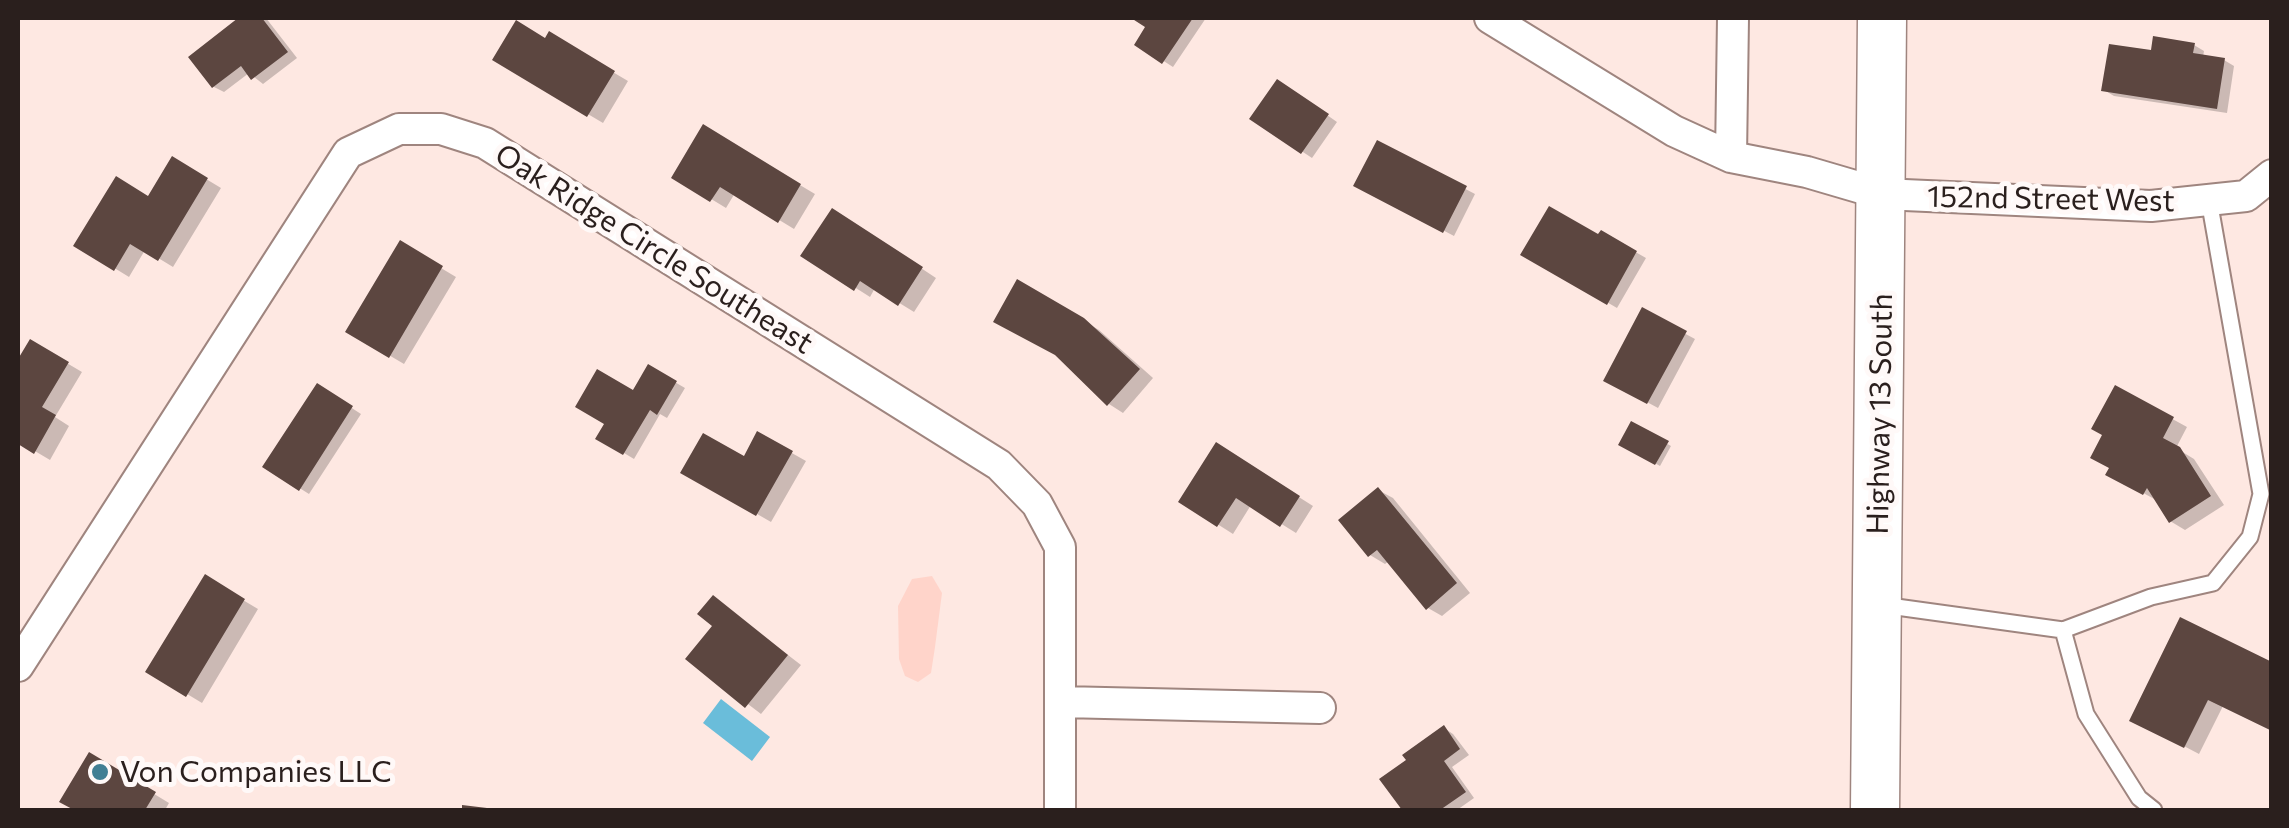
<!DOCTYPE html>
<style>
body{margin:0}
#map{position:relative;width:2289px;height:828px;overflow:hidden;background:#fee8e2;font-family:Commissioner,sans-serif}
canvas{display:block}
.frame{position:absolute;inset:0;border:20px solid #2a1f1d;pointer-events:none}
</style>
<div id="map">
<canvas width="2289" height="828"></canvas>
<div class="frame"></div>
</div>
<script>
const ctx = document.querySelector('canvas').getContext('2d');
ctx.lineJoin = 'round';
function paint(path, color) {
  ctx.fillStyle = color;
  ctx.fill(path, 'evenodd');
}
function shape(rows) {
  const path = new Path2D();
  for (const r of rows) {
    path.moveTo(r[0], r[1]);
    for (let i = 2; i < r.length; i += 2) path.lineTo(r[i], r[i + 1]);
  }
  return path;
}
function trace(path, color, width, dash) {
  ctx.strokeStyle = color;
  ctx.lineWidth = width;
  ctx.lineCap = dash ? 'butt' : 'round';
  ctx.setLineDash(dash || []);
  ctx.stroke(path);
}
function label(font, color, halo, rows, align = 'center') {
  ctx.font = font + ' Commissioner,sans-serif';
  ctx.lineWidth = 10;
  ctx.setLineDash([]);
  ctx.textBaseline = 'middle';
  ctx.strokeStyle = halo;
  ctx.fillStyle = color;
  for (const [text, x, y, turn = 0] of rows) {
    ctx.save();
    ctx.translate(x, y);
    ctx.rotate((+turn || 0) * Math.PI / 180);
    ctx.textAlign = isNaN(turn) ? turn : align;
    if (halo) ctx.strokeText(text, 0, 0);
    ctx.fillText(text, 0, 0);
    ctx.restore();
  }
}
paint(shape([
 [932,576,942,593,935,647,931,673,918,682,905,676,899,659,898,606,912,579]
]), '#ffd4ca');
paint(shape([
 [721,699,770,737,752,761,703,723]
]), '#6abdda');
paint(shape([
 [242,18,266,18,297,58,263,84,249,73,224,92,214,87,191,57],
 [1136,18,1206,18,1173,67,1137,44,1149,26],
 [550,35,628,81,603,123,495,59,546,41],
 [2194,45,2204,51,2203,57,2224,60,2234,66,2227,113,2114,96,2104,90,2154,53],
 [1287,87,1337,122,1312,158,1253,119],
 [704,128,815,194,794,229,735,193,726,208,675,177],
 [1378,143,1475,194,1454,236,1357,185],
 [173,159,221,188,173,267,145,250,129,277,77,245,149,199],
 [847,219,936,278,914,312,875,288,870,297,804,255],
 [1602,233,1646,258,1617,308,1524,254,1599,238],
 [401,244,456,277,404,364,348,331],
 [1018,282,1099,330,1153,378,1123,413,1109,404,1057,354],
 [1643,311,1695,339,1658,408,1606,380],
 [31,342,82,372,55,417,69,426,50,460,18,441,18,364],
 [649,367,685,388,667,418,660,414,634,459,599,438],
 [318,386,361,414,309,494,266,467],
 [2116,388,2187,427,2176,448,2194,459,2224,505,2185,530,2170,521,2158,501,2108,474,2112,468,2105,434],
 [1632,424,1671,446,1660,466,1621,444],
 [758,434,806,461,771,522,684,472,745,459],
 [1231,454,1313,506,1296,533,1251,505,1233,534,1181,501],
 [1378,490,1393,498,1470,593,1442,616,1428,608,1389,561,1385,564,1370,555],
 [206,578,258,609,202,703,149,671],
 [714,598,801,665,761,714,689,659,716,626],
 [2181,620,2223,706,2199,754,2144,725],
 [1444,728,1453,734,1469,755,1452,767,1474,798,1457,810,1405,810,1383,780],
 [90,755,169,803,165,810,79,810,62,801]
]), '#0003');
paint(shape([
 [238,18,262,18,288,52,251,80,241,66,212,88,188,57],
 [1131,18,1193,18,1162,64,1134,45,1145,27],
 [516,20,545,38,549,31,615,71,587,117,492,60],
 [2153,36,2195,43,2193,53,2225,58,2217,109,2101,91,2109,44,2151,50],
 [1277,79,1329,114,1301,154,1249,119],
 [703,124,801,184,778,223,720,187,710,202,671,178],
 [1377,140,1467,186,1443,233,1353,186],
 [172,156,208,178,158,261,130,244,114,271,73,246,116,176,148,196],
 [1549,206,1598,234,1601,230,1637,251,1607,305,1520,255],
 [832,208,923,267,898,306,860,281,854,291,800,256],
 [400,240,443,266,389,358,345,332],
 [1017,279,1084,318,1140,369,1107,406,1055,355,993,322],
 [1642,307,1687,331,1647,404,1603,381],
 [30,339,69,362,42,407,56,415,34,454,18,444,18,359],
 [648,364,677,381,657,415,650,410,623,455,595,439,604,424,575,407,597,369,633,390],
 [317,383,353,406,299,491,262,467],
 [2115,385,2174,417,2163,438,2180,447,2211,496,2169,523,2147,488,2143,495,2105,475,2109,468,2090,458,2102,435,2091,429],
 [1631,421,1669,441,1655,465,1618,445],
 [757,431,793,451,756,516,680,473,703,433,744,456],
 [1216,442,1300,496,1280,527,1236,498,1217,527,1178,502],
 [1378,487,1457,583,1426,610,1377,550,1368,557,1338,520],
 [205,574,245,599,186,697,145,672],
 [713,595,788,655,745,708,685,659,712,626,697,614],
 [2180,617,2272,662,2272,731,2208,700,2184,748,2129,721],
 [1444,725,1460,749,1444,761,1466,792,1440,810,1402,810,1379,779,1406,760,1402,755],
 [89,752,156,792,145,810,74,810,59,802],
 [462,805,487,808,487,810,462,810]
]), '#5c4640');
const lane = shape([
 [1882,605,2063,630,2151,597,2213,583,2250,537,2261,494,2209,200],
 [2063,630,2086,714,2139,798,2154,810]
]);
const street = shape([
 [1490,18,1674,131,1731,157,1807,172,1882,194,2151,206,2246,196,2272,175],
 [1731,157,1733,18],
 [18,666,348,153,399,129,441,129,485,143,999,465,1037,504,1060,547,1060,810],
 [1062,702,1320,708]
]);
const primary = shape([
 [1875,810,1882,18]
]);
trace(lane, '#9f857f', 19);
trace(street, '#9f857f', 34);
trace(primary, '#9f857f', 51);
trace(lane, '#fff', 15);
trace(street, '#fff', 30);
trace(primary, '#fff', 48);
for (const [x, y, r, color] of [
 [100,772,10,"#417f94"]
]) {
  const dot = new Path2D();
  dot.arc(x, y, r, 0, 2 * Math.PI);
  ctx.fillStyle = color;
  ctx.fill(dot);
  trace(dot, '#fff9f8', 4);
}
label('30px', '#2a1f1d', '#fff9f8', [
 ["152nd Street West",2051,199,1],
 ["Oak Ridge Circle Southeast",654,249,32],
 ["Highway 13 South",1880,414,-89]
]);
label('30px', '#2a1f1d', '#fff9f8', [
 ["Von Companies LLC",120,772]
], 'left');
</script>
